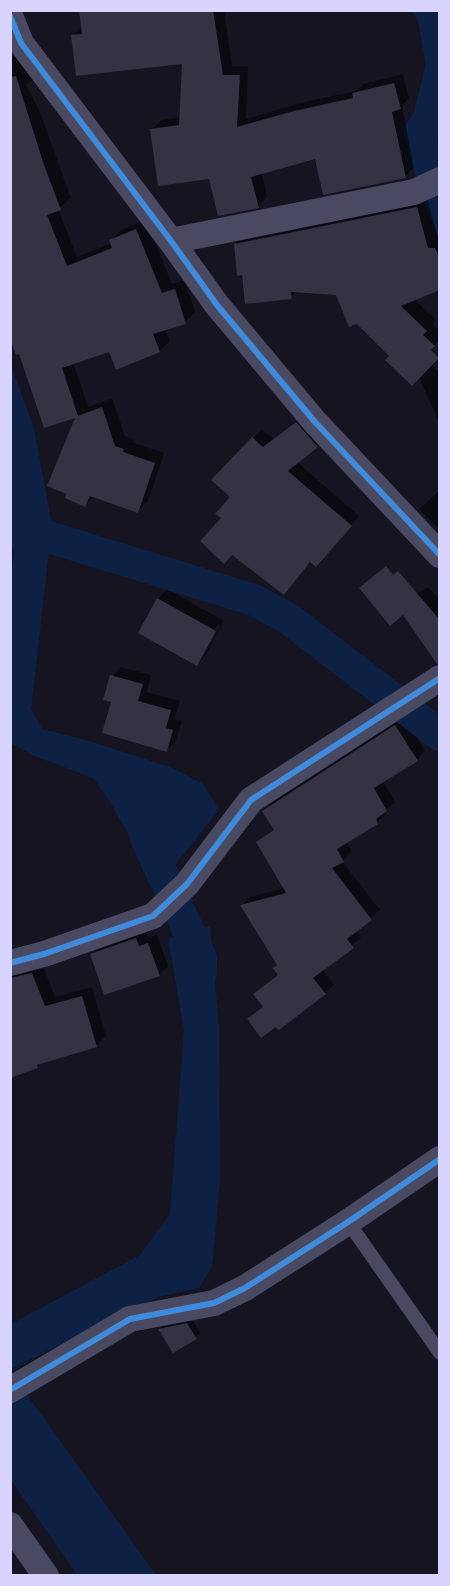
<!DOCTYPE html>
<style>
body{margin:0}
#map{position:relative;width:450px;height:1586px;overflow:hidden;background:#161421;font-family:Karla,sans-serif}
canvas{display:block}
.frame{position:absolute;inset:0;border:12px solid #d9d4ff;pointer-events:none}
</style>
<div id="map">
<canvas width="450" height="1586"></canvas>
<div class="frame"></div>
</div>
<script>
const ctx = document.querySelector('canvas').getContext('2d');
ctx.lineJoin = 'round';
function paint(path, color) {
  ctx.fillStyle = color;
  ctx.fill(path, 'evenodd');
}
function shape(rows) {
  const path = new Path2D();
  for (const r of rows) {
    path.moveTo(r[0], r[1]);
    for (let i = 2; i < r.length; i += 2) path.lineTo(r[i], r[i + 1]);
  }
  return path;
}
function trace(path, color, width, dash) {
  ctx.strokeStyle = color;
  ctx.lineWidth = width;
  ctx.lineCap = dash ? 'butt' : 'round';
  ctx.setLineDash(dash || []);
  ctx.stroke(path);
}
paint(shape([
 [412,11,439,11,440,124,437,142,440,148,439,239,416,178,403,129,414,112,426,64,418,21],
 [10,364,34,428,52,525,31,709,42,729,86,740,170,767,203,784,219,810,158,886,108,799,93,778,32,755,11,743,10,588,14,552,10,535],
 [210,926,219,1026,220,1182,212,1267,199,1288,158,1297,11,1369,11,1324,140,1255,170,1214,184,1029,168,939],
 [10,1371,156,1575,77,1575,11,1480]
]), '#0d2144');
paint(shape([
 [81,10,224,10,232,66,248,66,246,119,300,103,356,91,363,84,403,74,409,98,402,106,414,167,405,177,316,157,262,172,267,197,258,207,210,177,152,129,161,120,181,117,183,62,73,36,83,25],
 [10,25,41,73,26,85,40,112,71,198,58,209,77,257,112,243,111,241,121,230,146,220,172,284,185,280,195,312,185,322,165,329,170,341,160,351,116,368,109,350,73,362,88,407,112,398,125,436,133,439,132,442,164,453,148,501,138,511,94,496,85,505,77,415,12,298],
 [427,197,438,238,440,238,440,289,414,299,436,320,432,324,440,331,440,340,424,357,440,372,440,424,414,367,391,355,337,294,297,291,292,297,243,273,235,244,245,234],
 [305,414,326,437,297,462,359,516,324,556,311,561,284,593,223,518,232,497,213,480,262,429,273,439],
 [440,490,440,530,419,509],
 [428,587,440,600,440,656,409,598],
 [167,589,224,621,206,655,197,664,140,632,158,599],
 [218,624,221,625,204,655,201,655],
 [121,667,151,675,147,692,180,701,174,719,182,721,176,741,167,750,113,701,112,676],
 [404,717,425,751,417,760,383,781,395,802,385,811,386,814,377,823,346,841,352,852,342,861,380,910,355,930,361,938,322,969,334,985,325,993,249,1020,264,1006,255,994,279,973,278,965,242,905,250,897,284,888,258,842,275,829,264,811,272,802],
 [145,930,148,938,157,935,168,966,159,975,92,954,101,945],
 [42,963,55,997,92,987,106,1036,96,1046,42,1062,38,1067,10,1077,10,968],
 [192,1319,200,1333,196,1337,160,1329,164,1325]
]), '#0007');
trace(shape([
 [32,532,254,600,289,619,440,735],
 [146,838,201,958,201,972]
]), '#0d2144', 32);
paint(shape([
 [79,10,213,10,223,75,240,75,237,127,290,112,353,98,352,93,394,83,401,109,392,112,406,178,323,195,315,159,251,177,259,208,218,216,209,179,158,186,150,129,179,125,182,64,76,76,71,35,82,34],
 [16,76,43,162,61,210,47,215,67,266,112,248,109,240,136,229,162,293,175,289,186,324,153,334,160,352,116,370,109,352,62,368,78,416,102,407,115,446,124,449,123,452,155,463,138,513,90,496,85,507,65,498,66,494,47,486,75,418,44,428,19,354,16,355,10,338,10,77],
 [417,207,428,248,435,248,440,259,440,290,401,306,427,331,423,335,435,346,431,350,439,358,412,386,385,360,389,356,357,324,349,327,336,295,291,292,292,299,245,304,242,275,237,276,234,244],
 [296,422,318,447,288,471,352,526,316,567,310,562,284,595,232,555,224,564,200,541,221,518,215,514,230,497,211,480,252,437,263,447],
 [386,566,393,575,398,571,440,620,440,663,437,664,403,615,390,626,359,588],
 [157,598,216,631,197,666,138,633],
 [110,675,143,684,138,701,171,710,166,728,173,730,167,752,102,733,111,702,103,700],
 [395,725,418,761,374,788,387,811,376,819,378,824,337,849,344,862,332,868,372,920,347,939,354,948,313,978,326,994,279,1030,276,1027,261,1038,247,1019,263,1007,253,994,278,975,273,968,277,965,240,905,286,893,256,842,274,830,262,811],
 [136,938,139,946,148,943,160,976,104,995,90,954],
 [32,973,45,1006,82,996,97,1047,37,1065,38,1068,10,1078,10,978],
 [187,1323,197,1339,173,1353,158,1329]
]), '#343243');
trace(shape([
 [348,1222,440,1353]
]), '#4a4962', 14);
trace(shape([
 [10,16,21,43,171,241,217,305,315,422,440,555],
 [171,241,414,192,440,180],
 [10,963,44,954,153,916,187,884,251,800,440,678],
 [10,1390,130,1319,214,1303,245,1288,348,1222,440,1159],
 [10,1525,46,1576]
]), '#4a4962', 26);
trace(shape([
 [10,16,21,43,171,241,217,305,315,422,440,555],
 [10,963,44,954,153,916,187,884,251,800,440,678],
 [10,1390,130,1319,214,1303,245,1288,348,1222,440,1159]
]), '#408adc', 6);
</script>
